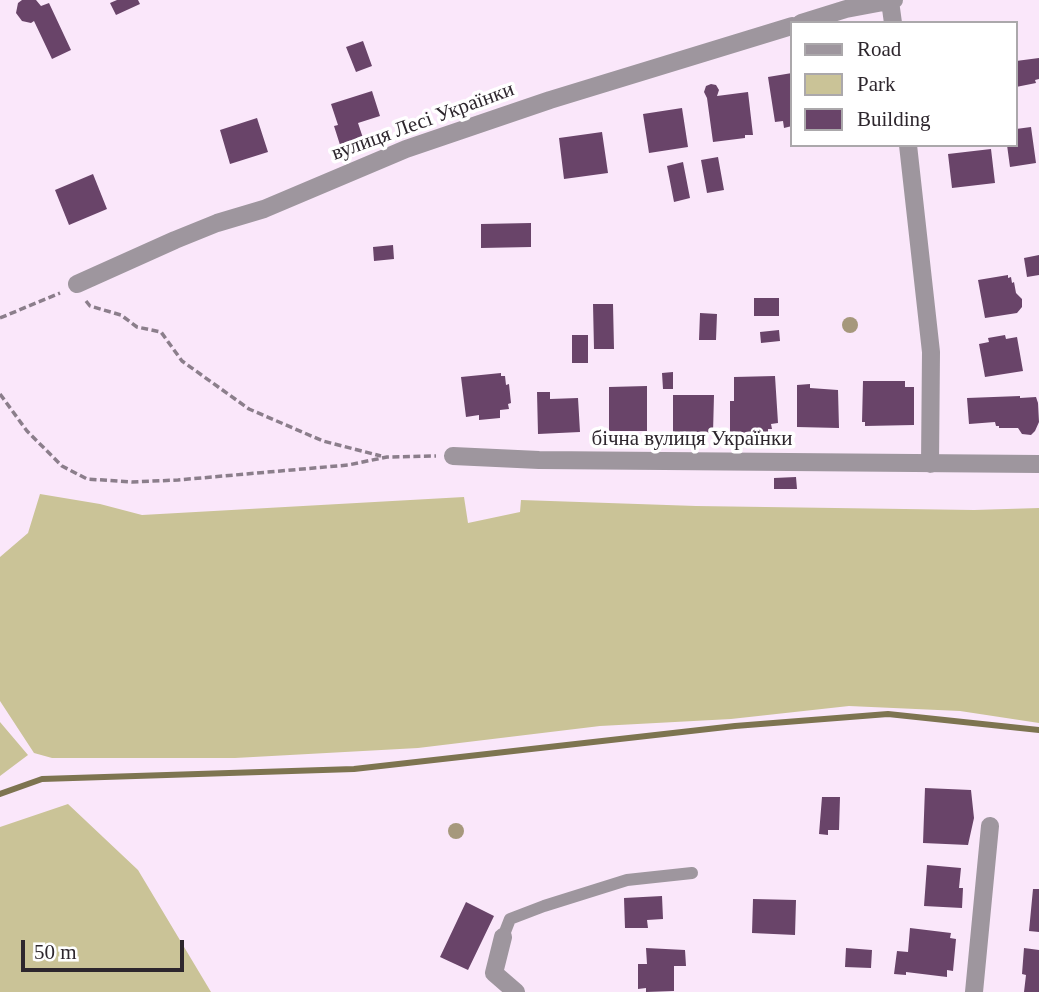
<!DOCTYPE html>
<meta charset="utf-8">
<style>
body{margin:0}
#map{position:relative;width:1039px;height:992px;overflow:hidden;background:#fae7fa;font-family:Georgia,serif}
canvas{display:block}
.legend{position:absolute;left:790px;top:21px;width:228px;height:126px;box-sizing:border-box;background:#fff;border:2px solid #aba8ab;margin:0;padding:9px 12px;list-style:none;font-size:21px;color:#2d262d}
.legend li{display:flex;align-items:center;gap:14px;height:35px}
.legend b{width:35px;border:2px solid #aba8ab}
.scale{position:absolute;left:21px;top:940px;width:163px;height:32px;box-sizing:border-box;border:4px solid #2d262d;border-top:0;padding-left:9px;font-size:21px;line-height:24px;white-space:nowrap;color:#2d262d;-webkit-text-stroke:5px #fff;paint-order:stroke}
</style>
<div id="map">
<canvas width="1039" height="992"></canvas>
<ul class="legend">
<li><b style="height:9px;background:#9e969e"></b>Road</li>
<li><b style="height:19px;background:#cac397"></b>Park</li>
<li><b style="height:19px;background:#694469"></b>Building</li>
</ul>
<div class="scale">50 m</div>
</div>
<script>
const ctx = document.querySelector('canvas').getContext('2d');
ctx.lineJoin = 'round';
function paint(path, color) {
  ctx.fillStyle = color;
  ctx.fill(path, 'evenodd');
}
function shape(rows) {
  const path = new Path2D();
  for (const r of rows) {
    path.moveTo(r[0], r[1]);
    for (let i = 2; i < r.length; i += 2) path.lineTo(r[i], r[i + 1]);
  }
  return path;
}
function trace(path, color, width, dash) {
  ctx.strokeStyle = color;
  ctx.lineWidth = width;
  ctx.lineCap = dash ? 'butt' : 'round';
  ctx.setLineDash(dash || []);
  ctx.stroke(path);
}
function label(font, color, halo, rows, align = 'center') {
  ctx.font = font + ' Georgia,serif';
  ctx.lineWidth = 7;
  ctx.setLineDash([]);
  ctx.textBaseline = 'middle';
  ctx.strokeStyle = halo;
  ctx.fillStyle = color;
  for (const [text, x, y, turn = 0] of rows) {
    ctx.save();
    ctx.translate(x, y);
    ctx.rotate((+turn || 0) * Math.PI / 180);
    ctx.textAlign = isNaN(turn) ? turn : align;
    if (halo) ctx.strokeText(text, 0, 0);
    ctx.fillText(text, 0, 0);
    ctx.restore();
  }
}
paint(shape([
 [40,494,100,504,142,515,464,497,468,523,520,512,521,500,696,506,974,510,1039,508,1039,723,960,711,849,706,731,719,600,726,418,748,235,758,52,758,34,753,0,701,0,557,28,533],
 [0,722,28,755,0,776],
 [68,804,138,870,211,992,0,992,0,827]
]), '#cac397');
trace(shape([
 [0,794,42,779,354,769,735,726,888,714,1039,730]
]), '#7d7450', 6);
paint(shape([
 [22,0,36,0,41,6,49,3,71,50,52,59,34,21,31,23,22,21,16,13,18,3],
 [117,0,138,0,140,4,116,15,110,3],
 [363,41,372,66,356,72,346,47],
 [1039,58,1039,79,1035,80,1036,83,1016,87,1016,61],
 [792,73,792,126,784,128,783,121,775,122,768,77],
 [711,84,716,85,719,90,717,96,748,92,753,135,745,135,745,138,713,142,707,98,704,92,706,86],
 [372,91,380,116,358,123,364,141,341,148,334,126,338,125,331,104],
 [682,108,688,147,649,153,643,114],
 [257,118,268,152,230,164,220,130],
 [1031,127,1036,163,1010,167,1007,145,1016,145,1016,129],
 [602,132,608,173,564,179,559,138],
 [991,149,995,183,952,188,948,154],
 [718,157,724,190,707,193,701,160],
 [683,162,690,198,674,202,667,166],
 [93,174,107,209,69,225,55,190],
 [531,223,531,247,481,248,481,224],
 [393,245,394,259,374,261,373,247],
 [1039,255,1039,275,1027,277,1024,258],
 [1008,275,1008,278,1011,277,1012,283,1014,282,1016,293,1022,299,1022,307,1017,313,985,318,978,280],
 [754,298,779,298,779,316,754,316],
 [593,304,613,304,614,349,594,349],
 [700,313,717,314,716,340,699,340],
 [779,330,780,341,761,343,760,332],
 [572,335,588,335,588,363,572,363],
 [1005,335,1006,339,1017,337,1023,371,985,377,979,344,989,342,988,338],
 [673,372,673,389,663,389,662,373],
 [501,373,501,376,505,376,506,385,509,384,511,403,508,404,509,409,500,410,500,418,479,420,479,415,466,417,461,377],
 [775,376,778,423,771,424,772,429,768,429,768,438,730,439,730,401,734,401,734,377],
 [863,381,905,381,905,387,914,387,914,425,865,426,865,422,862,422],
 [810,384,810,388,838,390,839,428,797,427,797,385],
 [647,386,647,431,609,431,609,387],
 [537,392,550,392,550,399,578,398,580,432,538,434],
 [673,395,714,395,713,433,673,432],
 [1020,396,1020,398,1036,397,1038,403,1039,422,1035,431,1031,435,1022,434,1018,428,999,428,999,426,996,426,995,422,969,424,967,398],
 [796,477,797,489,774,489,774,478],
 [925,788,971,790,974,818,968,845,923,843],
 [822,797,840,797,839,830,828,830,828,835,819,834],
 [927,865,961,868,959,888,963,888,962,908,924,906],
 [1033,889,1039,889,1039,932,1029,931],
 [662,896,663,919,647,920,648,928,625,928,624,898],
 [753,899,796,900,795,935,752,933],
 [466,902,494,916,468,970,440,957],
 [910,928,951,933,950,938,956,939,953,971,947,970,947,977,906,972,906,975,894,974,897,951,908,952],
 [646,948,685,950,686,966,674,966,674,991,646,992,646,988,638,989,638,964,647,964],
 [846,948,872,950,871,968,845,967],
 [1024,948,1039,950,1039,992,1024,992,1026,975,1022,974]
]), '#694469');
trace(shape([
 [86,301,90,306,121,315,137,327,161,332,182,361,249,409,323,441,381,456],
 [0,318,60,293],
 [0,394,27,431,62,466,87,479,132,482,178,480,348,465,387,457,436,456]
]), '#8b7e8b', 3.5, [7, 3.5]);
trace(shape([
 [503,937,510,919,544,906,627,880,692,873]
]), '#9e969e', 12);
trace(shape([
 [890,1,893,23],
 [801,23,846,9,894,0],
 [908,145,931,352,930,464],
 [77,284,175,240,217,223,264,209,406,149,550,100,792,26],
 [453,456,539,460,1039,464],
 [503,937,494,973,516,992],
 [974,992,990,826]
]), '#9e969e', 18);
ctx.fillStyle = '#a6987c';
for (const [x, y] of [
 [850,325],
 [456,831]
]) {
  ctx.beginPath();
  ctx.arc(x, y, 8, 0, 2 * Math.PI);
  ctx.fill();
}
label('21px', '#2d262d', '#fff', [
 ["вулиця Лесі Українки",423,122,-20],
 ["бічна вулиця Українки",692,439]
]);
</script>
